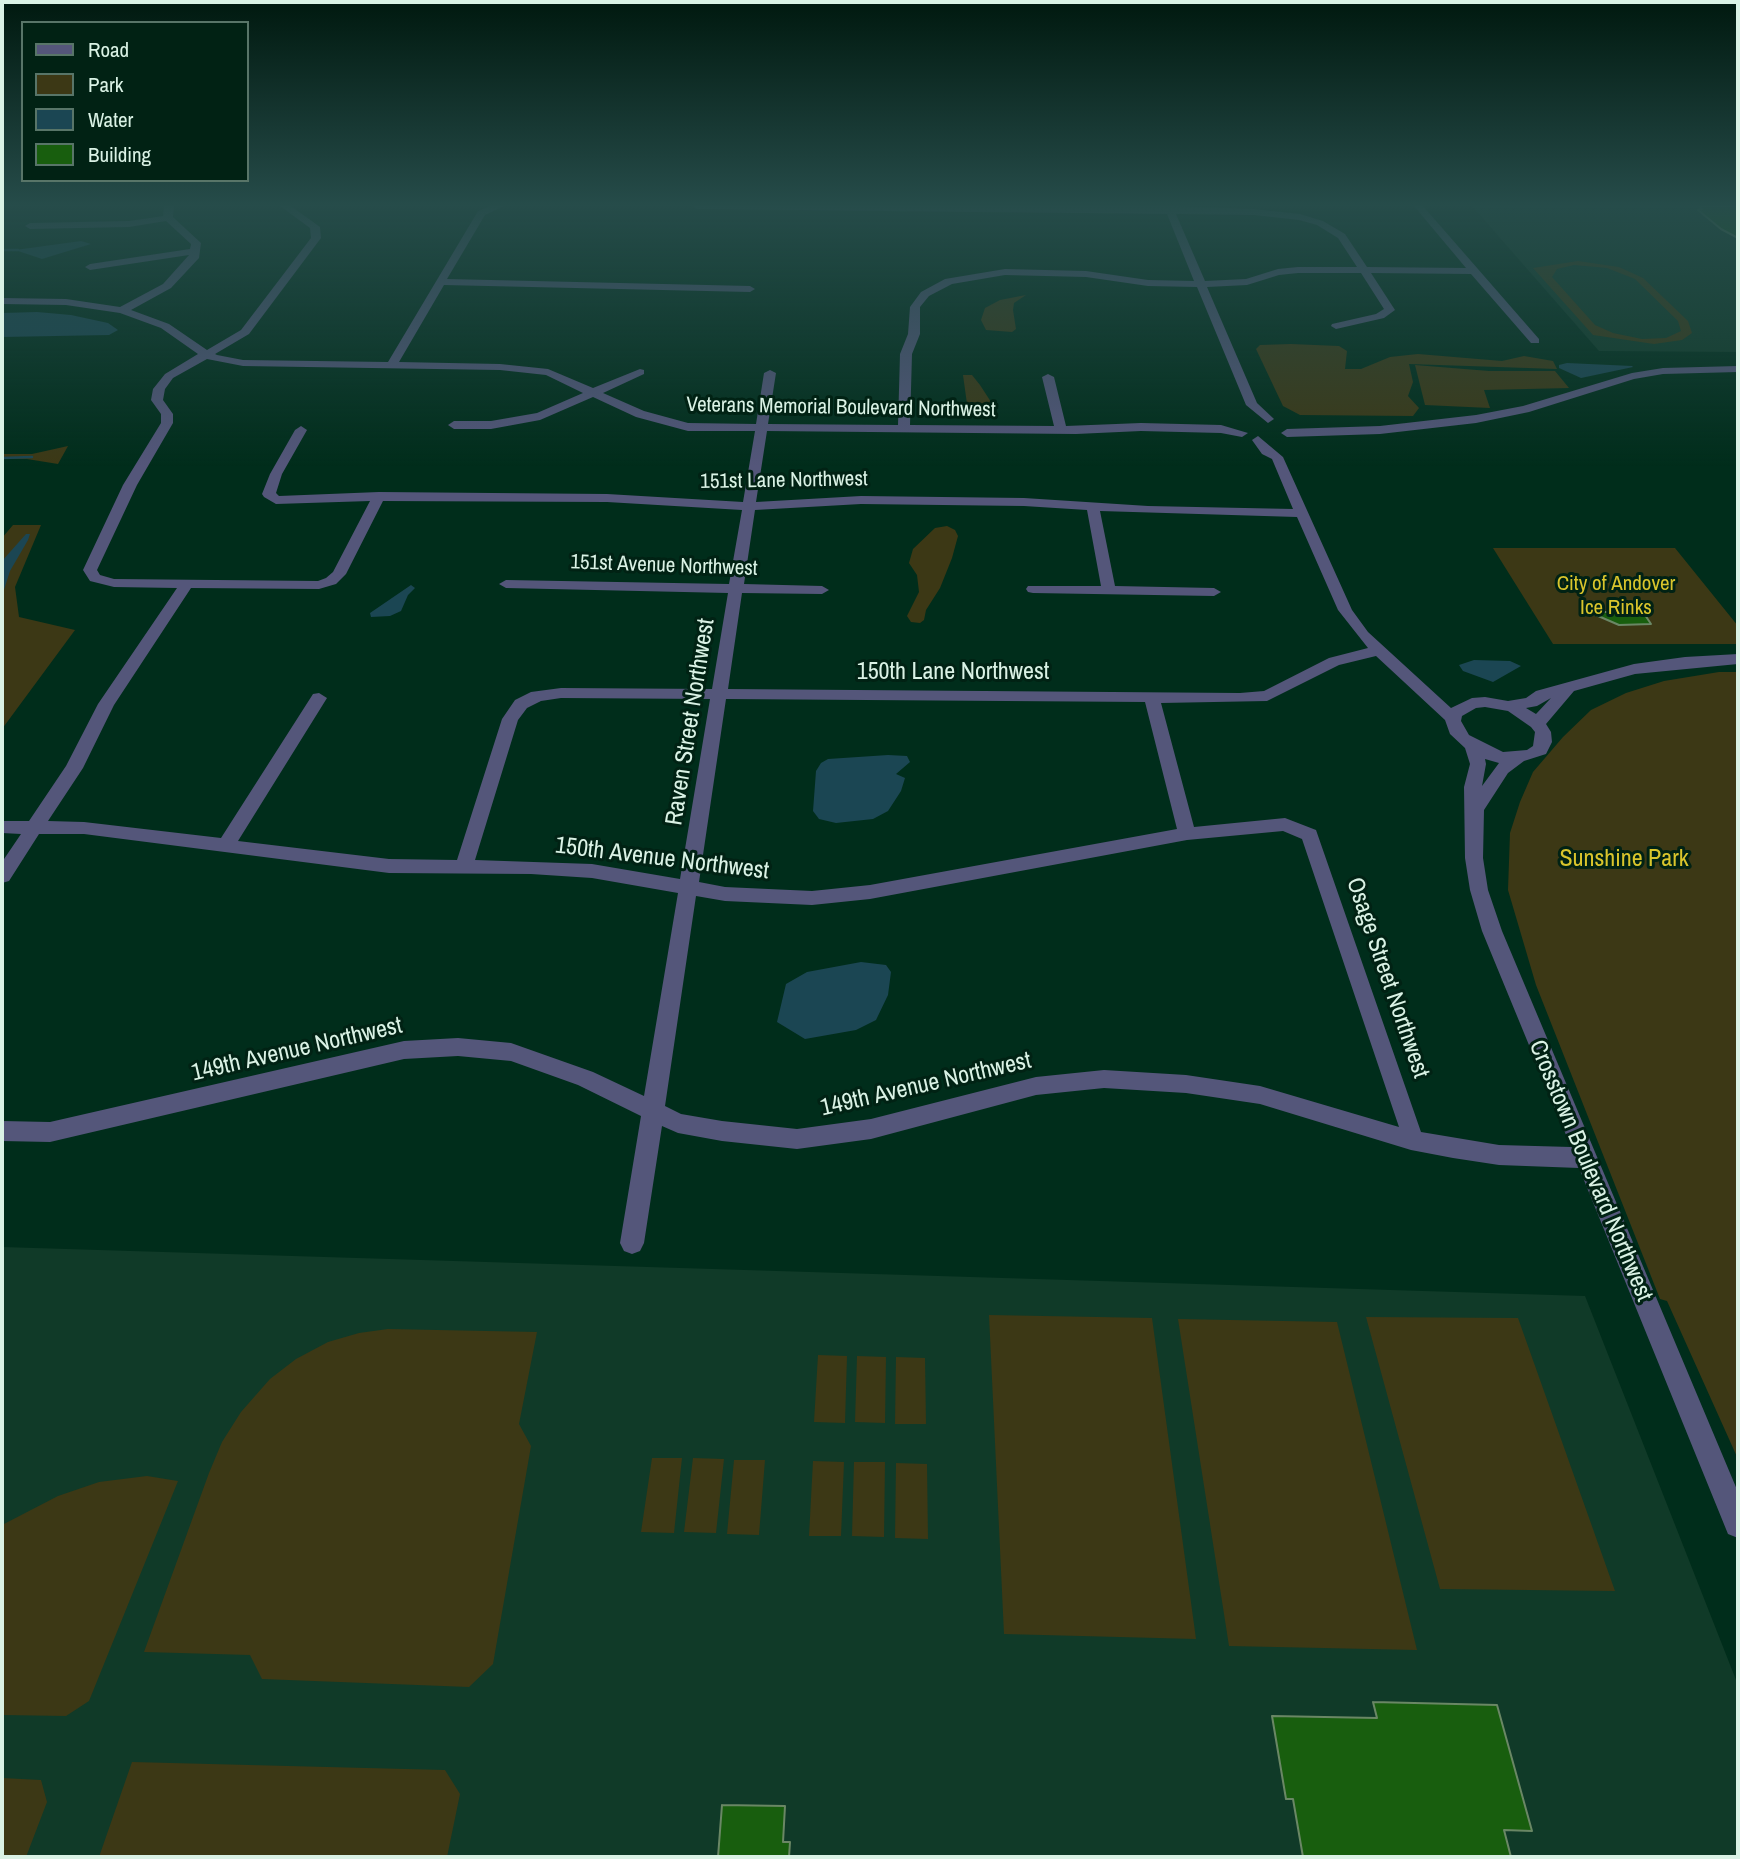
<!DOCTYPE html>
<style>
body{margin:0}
#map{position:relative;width:1740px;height:1859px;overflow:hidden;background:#002d1b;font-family:"Archivo Narrow",sans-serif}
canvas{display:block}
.frame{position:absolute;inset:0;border:4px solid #daf2e5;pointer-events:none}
.legend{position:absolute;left:21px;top:21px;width:228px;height:161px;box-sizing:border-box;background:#012214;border:2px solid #587568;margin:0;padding:9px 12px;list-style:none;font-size:21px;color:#daf2e5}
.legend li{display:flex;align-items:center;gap:14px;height:35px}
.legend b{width:35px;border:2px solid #587568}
</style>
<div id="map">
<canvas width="1740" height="1859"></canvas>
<div class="frame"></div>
<ul class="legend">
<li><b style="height:9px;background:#54567a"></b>Road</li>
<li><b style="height:19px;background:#3c3815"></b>Park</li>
<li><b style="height:19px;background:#1b4653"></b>Water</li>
<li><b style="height:19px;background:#185e0e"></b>Building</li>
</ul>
</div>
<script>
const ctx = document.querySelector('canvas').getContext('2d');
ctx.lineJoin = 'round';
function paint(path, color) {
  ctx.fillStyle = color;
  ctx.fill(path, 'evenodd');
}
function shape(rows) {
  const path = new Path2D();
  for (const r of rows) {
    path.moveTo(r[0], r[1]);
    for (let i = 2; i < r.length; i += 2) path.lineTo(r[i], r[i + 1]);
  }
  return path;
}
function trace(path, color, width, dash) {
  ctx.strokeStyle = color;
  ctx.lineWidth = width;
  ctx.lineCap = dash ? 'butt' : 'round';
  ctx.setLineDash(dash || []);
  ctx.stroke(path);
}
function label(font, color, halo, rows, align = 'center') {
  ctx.font = font + ' "Archivo Narrow",sans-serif';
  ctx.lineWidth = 6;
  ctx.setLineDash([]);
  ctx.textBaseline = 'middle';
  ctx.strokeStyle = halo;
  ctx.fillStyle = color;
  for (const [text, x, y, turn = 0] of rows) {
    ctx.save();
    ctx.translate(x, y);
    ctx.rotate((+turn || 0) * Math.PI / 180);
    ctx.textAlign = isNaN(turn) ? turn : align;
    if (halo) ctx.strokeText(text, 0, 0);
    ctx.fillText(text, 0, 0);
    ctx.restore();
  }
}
paint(shape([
 [1472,206,1738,206,1738,352,1599,351],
 [2,1247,1585,1296,1738,1685,1738,1857,2,1857]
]), '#103a28');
paint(shape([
 [1578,261,1619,267,1643,278,1688,321,1692,333,1682,340,1654,344,1593,335,1533,268],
 [1574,265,1607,268,1635,279,1678,321,1681,331,1666,338,1642,339,1613,333,1595,325,1552,277,1557,269],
 [1026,295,1014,303,1013,310,1016,329,1012,332,986,330,981,320,985,308,1000,300],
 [1291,344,1339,346,1347,351,1345,369,1361,369,1390,357,1418,354,1502,361,1524,356,1553,361,1557,369,1409,364,1413,382,1408,396,1419,408,1413,416,1300,415,1283,406,1256,349,1260,345],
 [1415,365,1489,371,1555,371,1569,388,1484,390,1490,408,1425,405],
 [963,375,972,375,980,385,993,405,992,414,985,418,972,416,968,411],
 [68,446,58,464,27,459,2,459,2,454,32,454],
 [13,525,41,525,15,587,19,617,75,630,2,729,2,538],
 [947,526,955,530,958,536,952,558,940,588,926,610,924,620,920,623,911,622,907,616,919,592,917,575,909,563,913,549,935,528],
 [1493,548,1675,548,1738,626,1738,644,1553,644],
 [1719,672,1738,672,1738,1459,1667,1301,1660,1299,1536,985,1508,890,1510,833,1520,802,1533,772,1563,737,1591,710,1626,693,1664,681],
 [989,1315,1152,1318,1196,1639,1004,1634],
 [1366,1317,1518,1318,1615,1591,1440,1589],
 [1178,1319,1337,1322,1417,1650,1229,1646],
 [388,1329,537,1332,519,1424,531,1446,493,1664,469,1687,262,1679,250,1655,144,1652,209,1473,222,1442,241,1412,270,1379,296,1359,328,1342,359,1333],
 [818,1355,847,1356,845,1423,814,1422],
 [857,1356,886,1357,885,1423,855,1422],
 [896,1357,925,1358,926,1424,895,1424],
 [652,1458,682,1458,674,1533,641,1532],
 [693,1458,724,1459,716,1533,684,1532],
 [734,1460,765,1460,759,1535,727,1534],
 [813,1461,844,1462,841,1536,809,1536],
 [854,1462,885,1462,884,1537,852,1536],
 [896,1463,927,1464,928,1539,895,1538],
 [147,1476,178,1481,89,1701,66,1716,2,1715,2,1525,58,1496,99,1482],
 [132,1762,445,1770,460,1794,447,1857,99,1857],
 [2,1778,41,1780,47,1802,26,1857,2,1857]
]), '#3c3815');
paint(shape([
 [81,241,91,244,42,259,15,250],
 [37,312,71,315,108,323,118,330,109,335,2,337,2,313],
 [1567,363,1632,366,1633,367,1581,378,1559,368,1559,365],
 [26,534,30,534,28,540,10,571,2,596,2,561],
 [411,585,415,588,408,595,401,611,390,616,371,617,370,613],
 [1474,660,1510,661,1521,666,1493,682,1463,671,1459,665],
 [888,755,907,756,910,762,896,774,905,778,901,791,888,811,873,819,836,823,819,819,813,811,816,771,821,763,828,759],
 [861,962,886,965,891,972,888,995,876,1020,856,1030,805,1039,777,1022,786,984,807,972]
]), '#1b4653');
trace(shape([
 [2,250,18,250],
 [2,458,32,457]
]), '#1b4653', 2.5);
const building = shape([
 [1699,206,1738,206,1738,238,1721,229,1698,210,1702,209,1699,206],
 [1589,612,1643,612,1651,624,1619,625,1589,612],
 [1373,1702,1497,1705,1532,1831,1504,1830,1511,1857,1303,1857,1293,1799,1286,1799,1272,1716,1377,1718,1373,1702],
 [722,1805,785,1806,783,1842,790,1842,789,1857,718,1857,722,1805]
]);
paint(building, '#185e0e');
trace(building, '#6a8765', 2);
paint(shape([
 [164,206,174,206,173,217,201,243,199,258,171,288,131,310,169,324,207,350,241,330,311,238,310,228,280,206,291,206,320,227,321,238,249,334,215,354,217,355,243,360,388,362,478,211,490,206,504,206,485,215,447,279,750,286,755,289,750,292,444,285,399,362,500,364,548,369,593,388,640,369,644,370,644,374,603,393,644,411,688,423,756,424,764,373,770,370,776,373,768,424,898,425,900,354,908,334,910,307,921,292,945,279,1005,269,1086,271,1148,280,1194,281,1167,214,697,209,693,206,1173,206,1254,209,1300,214,1323,221,1345,234,1367,267,1466,268,1414,206,1423,206,1539,339,1539,343,1531,343,1471,274,1371,273,1395,310,1384,318,1336,329,1331,326,1332,324,1376,314,1384,309,1361,273,1298,273,1279,275,1247,285,1207,287,1257,403,1274,419,1268,423,1246,405,1197,287,1148,286,1086,277,1005,275,952,284,929,296,920,307,920,334,912,354,910,425,1054,426,1042,377,1048,374,1054,377,1066,426,1141,423,1221,425,1248,433,1242,437,1221,433,1141,431,1076,434,767,431,756,502,861,496,1024,498,1148,506,1293,509,1272,459,1262,454,1252,440,1258,436,1283,457,1352,610,1368,632,1451,708,1472,698,1485,697,1508,701,1526,698,1536,691,1634,664,1685,657,1738,654,1738,664,1635,674,1574,691,1546,724,1551,732,1552,742,1546,754,1524,761,1508,773,1484,810,1483,858,1488,890,1502,931,1738,1492,1738,1538,1728,1534,1579,1168,1499,1165,1453,1158,1411,1150,1260,1104,1186,1093,1104,1088,1036,1095,871,1139,797,1149,722,1141,678,1133,662,1126,644,1243,640,1251,632,1254,624,1251,620,1243,641,1116,578,1085,511,1061,458,1056,404,1059,50,1142,2,1141,2,1121,50,1122,404,1041,458,1038,511,1043,593,1072,644,1096,678,893,592,878,531,874,389,873,84,834,39,834,9,881,2,883,2,862,21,834,2,833,2,821,29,821,66,766,98,704,177,588,114,587,90,581,83,570,123,485,161,423,161,414,151,400,153,389,165,374,198,354,161,328,120,313,66,305,2,304,2,298,66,299,120,307,163,284,189,255,90,270,85,267,90,264,190,249,191,244,166,221,129,227,30,229,25,226,30,223,129,221,163,216,164,206],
 [1176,214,1254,215,1299,220,1317,225,1338,238,1357,267,1298,267,1278,269,1246,279,1205,281,1176,214],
 [207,359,243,366,500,370,546,375,583,393,537,413,491,421,454,421,448,425,454,429,491,429,540,420,593,397,636,417,688,431,755,431,743,502,607,494,379,492,279,496,276,493,282,474,307,430,301,426,295,430,270,474,262,494,264,497,276,504,370,501,333,572,326,578,318,581,114,579,100,575,97,570,137,485,173,423,173,414,163,400,165,389,173,378,207,359],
 [383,501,607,502,742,510,729,584,506,580,499,584,506,588,728,593,712,689,561,688,531,692,515,700,502,719,457,860,389,859,238,841,327,698,319,693,313,694,221,838,84,822,48,821,83,768,114,705,191,588,319,589,336,584,346,574,383,501],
 [861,504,1024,506,1087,510,1101,586,1028,586,1026,589,1028,592,1033,593,1214,596,1221,592,1214,588,1115,586,1100,511,1297,517,1338,610,1368,648,1329,658,1264,691,1240,693,728,689,742,593,822,594,829,590,822,586,744,584,755,510,861,504],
 [1376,656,1445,720,1450,734,1465,748,1470,764,1464,787,1465,858,1470,890,1482,931,1571,1147,1499,1145,1421,1132,1316,830,1285,818,1194,827,1161,703,1267,701,1339,665,1376,656],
 [561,698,710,699,680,879,592,864,475,860,518,720,527,708,541,701,561,698],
 [1551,698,1536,714,1526,708,1537,706,1551,698],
 [726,699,1145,702,1177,829,870,885,812,891,725,887,699,882,726,699],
 [1485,707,1508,711,1531,727,1535,732,1533,746,1527,750,1503,752,1469,735,1461,721,1462,716,1476,708,1485,707],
 [1485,759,1499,763,1482,786,1486,764,1485,759],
 [1283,831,1302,839,1399,1127,1260,1086,1186,1075,1104,1070,1036,1077,871,1119,797,1129,722,1121,681,1114,665,1106,696,896,725,901,812,905,870,899,1187,840,1283,831],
 [1738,366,1738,372,1663,374,1634,379,1529,412,1476,423,1380,434,1287,437,1281,433,1287,429,1380,426,1476,415,1523,406,1632,373,1663,368,1738,366]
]), '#54567a');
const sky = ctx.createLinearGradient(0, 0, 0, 467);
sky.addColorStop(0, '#00190f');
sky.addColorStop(0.44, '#264c4a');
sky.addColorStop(1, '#264c4a00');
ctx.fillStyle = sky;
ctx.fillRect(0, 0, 1740, 467);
label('21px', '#daf2e5', '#012214', [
 ["Veterans Memorial Boulevard Northwest",841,408,1],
 ["151st Lane Northwest",784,481,-1],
 ["151st Avenue Northwest",664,566,2]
]);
label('21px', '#d9c52c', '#012214', [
 ["City of Andover",1616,584],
 ["Ice Rinks",1616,608]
]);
label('24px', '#daf2e5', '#012214', [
 ["150th Lane Northwest",953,673],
 ["Raven Street Northwest",691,722,-81],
 ["150th Avenue Northwest",662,859,7],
 ["Osage Street Northwest",1387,978,71],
 ["149th Avenue Northwest",297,1050,-13],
 ["149th Avenue Northwest",926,1085,-13],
 ["Crosstown Boulevard Northwest",1590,1171,67]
]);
label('24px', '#d9c52c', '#012214', [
 ["Sunshine Park",1624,860]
]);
</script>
